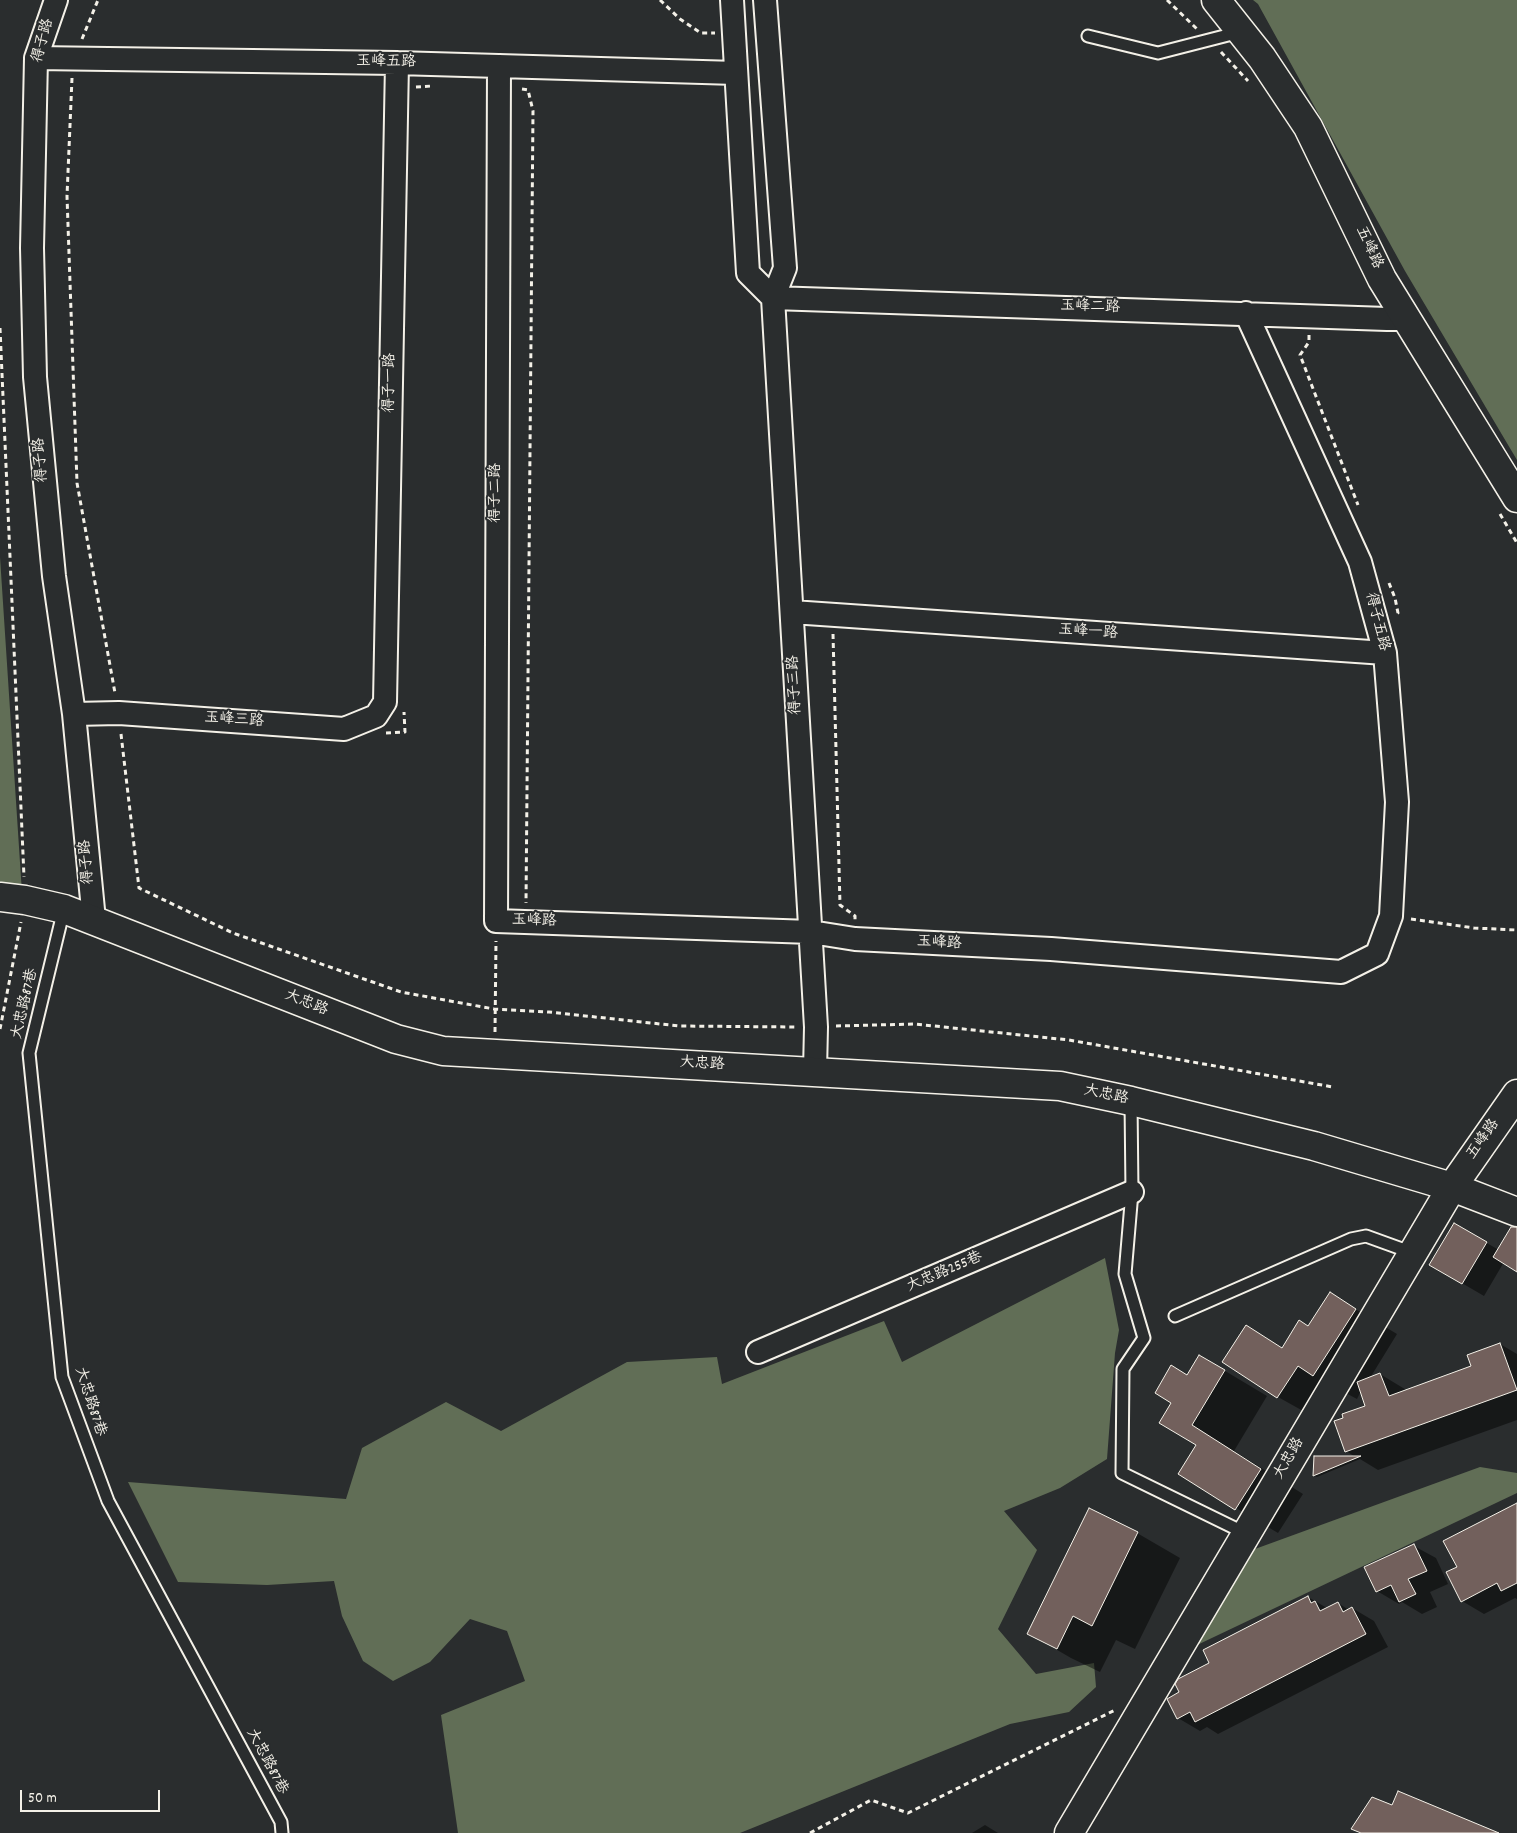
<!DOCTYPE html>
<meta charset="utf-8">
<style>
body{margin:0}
#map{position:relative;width:1517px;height:1833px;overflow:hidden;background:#2a2d2e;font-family:Dekko,sans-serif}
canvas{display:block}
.scale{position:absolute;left:20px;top:1790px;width:140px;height:22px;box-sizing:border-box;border:2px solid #f4f1e8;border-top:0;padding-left:6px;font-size:15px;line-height:18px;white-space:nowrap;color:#f4f1e8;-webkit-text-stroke:4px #2a2d2e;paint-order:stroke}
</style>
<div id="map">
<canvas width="1517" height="1833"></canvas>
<div class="scale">50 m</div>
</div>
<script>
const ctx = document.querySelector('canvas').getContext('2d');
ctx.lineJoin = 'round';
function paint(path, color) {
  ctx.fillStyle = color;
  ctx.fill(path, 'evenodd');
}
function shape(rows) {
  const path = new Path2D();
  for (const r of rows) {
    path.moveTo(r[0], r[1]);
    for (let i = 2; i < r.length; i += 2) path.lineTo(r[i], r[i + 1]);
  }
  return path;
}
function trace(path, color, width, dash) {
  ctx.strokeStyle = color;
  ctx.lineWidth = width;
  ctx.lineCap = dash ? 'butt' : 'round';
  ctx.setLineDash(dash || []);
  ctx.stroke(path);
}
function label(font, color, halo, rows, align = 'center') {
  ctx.font = font + ' Dekko,"LXGW WenKai TC",sans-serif';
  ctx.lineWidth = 4;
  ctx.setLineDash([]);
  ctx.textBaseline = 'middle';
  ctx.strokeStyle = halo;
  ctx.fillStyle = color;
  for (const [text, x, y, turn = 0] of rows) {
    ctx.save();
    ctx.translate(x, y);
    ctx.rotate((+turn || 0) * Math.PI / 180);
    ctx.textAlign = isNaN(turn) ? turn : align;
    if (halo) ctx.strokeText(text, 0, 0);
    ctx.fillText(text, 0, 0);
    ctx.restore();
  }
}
paint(shape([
 [1253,0,1517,0,1517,460,1405,271,1258,4],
 [0,557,22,893,0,890],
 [1105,1258,1119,1330,1115,1353,1107,1459,1060,1488,1004,1511,1037,1550,998,1629,1036,1674,1094,1663,1096,1687,1069,1712,1010,1724,740,1833,458,1833,441,1715,525,1681,507,1631,470,1619,430,1662,393,1681,363,1661,342,1616,334,1581,267,1585,178,1582,128,1482,346,1499,362,1448,446,1402,501,1431,627,1362,717,1357,722,1384,884,1321,902,1362],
 [1480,1467,1517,1473,1517,1493,1195,1646,1255,1549]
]), '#616e56');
paint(shape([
 [1455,1225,1499,1250,1517,1230,1517,1270,1504,1262,1484,1296,1431,1265],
 [1330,1294,1397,1334,1370,1378,1380,1374,1408,1391,1473,1367,1500,1344,1517,1354,1517,1420,1378,1470,1360,1459,1317,1477,1314,1476,1357,1458,1346,1451,1367,1406,1361,1391,1357,1399,1340,1390,1321,1421,1278,1397,1224,1362,1246,1326,1283,1348,1309,1327],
 [1200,1356,1267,1396,1234,1451,1303,1494,1278,1533,1179,1474,1198,1444,1161,1422],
 [1517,1505,1517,1599,1515,1598,1484,1614,1462,1601,1458,1567],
 [1137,1533,1180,1558,1135,1649,1116,1640,1100,1672,1071,1658,1028,1633],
 [1414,1546,1436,1558,1448,1584,1430,1592,1437,1607,1422,1614,1402,1602,1399,1604,1377,1591],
 [1308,1597,1327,1608,1338,1603,1349,1610,1352,1608,1374,1621,1388,1647,1218,1734,1207,1727,1200,1731,1178,1718,1181,1692,1211,1664],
 [985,1825,998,1833,972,1833]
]), '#0007');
const building = shape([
 [1454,1223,1487,1242,1462,1284,1429,1265,1454,1223],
 [1511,1227,1517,1227,1517,1272,1493,1257,1511,1227],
 [1330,1292,1356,1309,1313,1376,1298,1366,1277,1398,1222,1362,1246,1325,1282,1348,1299,1320,1308,1326,1330,1292],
 [1500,1343,1517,1390,1345,1452,1334,1421,1343,1418,1342,1414,1365,1406,1357,1382,1380,1373,1389,1396,1471,1366,1467,1355,1500,1343],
 [1199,1355,1225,1370,1192,1425,1261,1469,1235,1510,1178,1474,1196,1445,1159,1423,1171,1403,1155,1393,1171,1365,1187,1375,1199,1355],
 [1314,1456,1361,1456,1313,1476,1314,1456],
 [1517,1503,1517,1583,1501,1591,1497,1583,1461,1602,1446,1572,1457,1567,1443,1541,1517,1503],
 [1089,1508,1138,1532,1092,1626,1073,1616,1057,1649,1027,1634,1089,1508],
 [1414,1544,1427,1571,1408,1579,1416,1594,1399,1602,1391,1585,1376,1592,1364,1567,1414,1544],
 [1308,1596,1311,1603,1315,1601,1320,1611,1338,1602,1343,1612,1352,1607,1366,1634,1195,1722,1190,1712,1177,1719,1167,1699,1179,1692,1175,1684,1178,1679,1209,1663,1203,1650,1308,1596],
 [1398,1791,1499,1833,1361,1833,1351,1829,1372,1797,1392,1805,1398,1791]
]);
paint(building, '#72605c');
trace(building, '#f4f1e8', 1);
const lane = shape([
 [1088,36,1158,53,1240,32],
 [64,909,29,1053,62,1377,108,1501,281,1822,282,1833],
 [1131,1101,1132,1192,1125,1274,1144,1338,1123,1369,1122,1473,1247,1534],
 [1175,1316,1351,1239,1366,1236,1413,1253]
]);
const street = shape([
 [56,0,36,58,32,248,35,377,54,576,74,714,94,920],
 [732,0,748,273,773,298],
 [765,0,785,268,773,298,816,1027,815,1071],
 [36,58,397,63,736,73],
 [499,66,496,921,811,932,855,939,1051,949,1341,972,1377,954,1391,916,1397,802,1385,653,1360,562,1246,313],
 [773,298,1387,319,1406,319],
 [792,612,1385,653],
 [74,714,119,713,344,729,376,716,385,702,397,63],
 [758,1352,1132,1192]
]);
const secondary = shape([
 [1216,0,1262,58,1308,127,1382,279,1517,498],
 [0,897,25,900,64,909,396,1039,443,1051,1060,1086,1131,1101,1314,1146,1452,1187,1517,1212],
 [1069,1833,1452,1187,1517,1094]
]);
trace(lane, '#f4f1e8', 15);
trace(street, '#f4f1e8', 26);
trace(secondary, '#f4f1e8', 31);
trace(shape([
 [660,0,680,19,701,33,715,33],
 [1167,0,1197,29],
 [82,39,98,0],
 [1221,52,1248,81],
 [72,78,67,196,77,483,115,693],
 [416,87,432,86],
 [522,89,528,90,533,111,526,903],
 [0,328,24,877],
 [1309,335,1309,342,1300,355,1358,505],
 [1500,514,1517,543],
 [1389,583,1395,598,1398,613,1395,616],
 [833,634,840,905,855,916,855,920],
 [386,733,405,732,404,712],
 [121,734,139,888,233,933,401,992,494,1009,549,1012,679,1026,797,1027],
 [1411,919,1474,928,1517,930],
 [836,1026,915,1024,1069,1040,1333,1087],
 [0,1029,21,922],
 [495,1032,496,941],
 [810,1833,871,1800,908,1813,1115,1710]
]), '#f4f1e8', 3, [5, 4]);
trace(lane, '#2a2d2e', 11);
trace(street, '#2a2d2e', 22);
trace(secondary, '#2a2d2e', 28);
label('15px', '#f4f1e8', '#2a2d2e', [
 ["得子路",44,41,-75],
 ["玉峰五路",386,63,1],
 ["五峰路",1368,248,65],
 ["玉峰二路",1090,308,2],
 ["得子一路",391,383,-89],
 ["得子路",42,460,-95],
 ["得子二路",497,493,-90],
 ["得子五路",1376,622,76],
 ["玉峰一路",1088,633,4],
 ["得子三路",796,685,-93],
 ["玉峰三路",234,721,4],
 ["得子路",88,862,-95],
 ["玉峰路",534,922,2],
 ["玉峰路",939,944,3],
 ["大忠路87巷",26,1004,-77],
 ["大忠路",306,1004,22],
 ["大忠路",702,1065,3],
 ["大忠路",1106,1096,12],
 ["五峰路",1484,1140,-55],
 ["大忠路255巷",945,1273,-23],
 ["大忠路87巷",89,1402,72],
 ["大忠路",1290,1459,-60],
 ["大忠路87巷",266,1762,62]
]);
</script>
